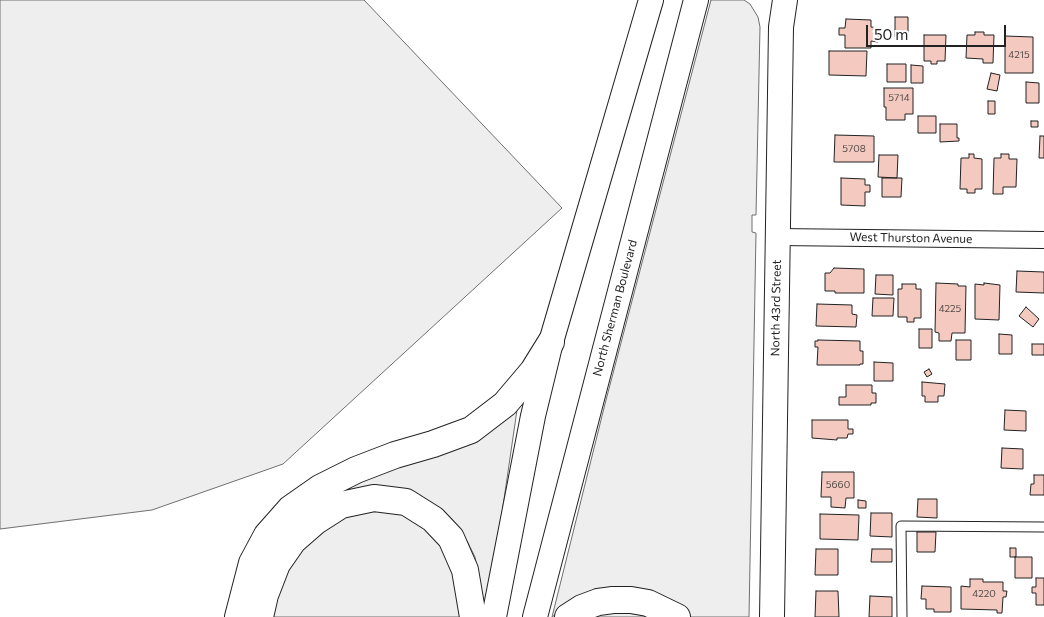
<!DOCTYPE html>
<style>
body{margin:0}
#map{position:relative;width:1044px;height:617px;overflow:hidden;background:#fff;font-family:Commissioner,sans-serif}
canvas{display:block}
.scale{position:absolute;left:866px;top:25px;width:140px;height:22px;box-sizing:border-box;border:2px solid #222;border-top:0;padding-left:6px;font-size:15px;line-height:18px;white-space:nowrap;color:#222;-webkit-text-stroke:4px #fff;paint-order:stroke}
</style>
<div id="map">
<canvas width="1044" height="617"></canvas>
<div class="scale">50 m</div>
</div>
<script>
const ctx = document.querySelector('canvas').getContext('2d');
ctx.lineJoin = 'round';
function paint(path, color) {
  ctx.fillStyle = color;
  ctx.fill(path, 'evenodd');
}
function shape(rows) {
  const path = new Path2D();
  for (const r of rows) {
    path.moveTo(r[0], r[1]);
    for (let i = 2; i < r.length; i += 2) path.lineTo(r[i], r[i + 1]);
  }
  return path;
}
function trace(path, color, width, dash) {
  ctx.strokeStyle = color;
  ctx.lineWidth = width;
  ctx.lineCap = dash ? 'butt' : 'round';
  ctx.setLineDash(dash || []);
  ctx.stroke(path);
}
function label(font, color, halo, rows, align = 'center') {
  ctx.font = font + ' Commissioner,sans-serif';
  ctx.lineWidth = 4;
  ctx.setLineDash([]);
  ctx.textBaseline = 'middle';
  ctx.strokeStyle = halo;
  ctx.fillStyle = color;
  for (const [text, x, y, turn = 0] of rows) {
    ctx.save();
    ctx.translate(x, y);
    ctx.rotate((+turn || 0) * Math.PI / 180);
    ctx.textAlign = isNaN(turn) ? turn : align;
    if (halo) ctx.strokeText(text, 0, 0);
    ctx.fillText(text, 0, 0);
    ctx.restore();
  }
}
const green = shape([
 [0,0,364,0,562,208,283,464,152,510,0,529,0,0],
 [711,0,744,0,750,4,758,17,760,27,756,215,752,215,752,232,756,233,749,617,689,617,575,601,552,617,606,400,711,0],
 [517,410,502,513,484,608,475,557,467,541,451,518,426,500,372,488,305,507,517,410],
 [374,508,401,511,443,538,468,617,273,617,278,592,297,554,322,529,347,514,374,508],
 [616,611,653,617,590,617,616,611]
]);
paint(green, '#eee');
trace(green, '#6f6f6f', 1);
const building = shape([
 [895,17,908,17,908,37,895,37,895,17],
 [846,19,871,20,871,27,879,28,878,42,871,41,871,48,845,48,845,35,839,35,839,28,845,28,846,19],
 [975,32,984,32,984,35,994,35,993,63,983,63,983,59,966,58,967,35,975,35,975,32],
 [924,35,946,35,945,61,937,61,937,64,931,64,931,61,924,61,924,35],
 [1005,36,1033,37,1033,73,1005,73,1005,36],
 [829,51,867,51,866,76,829,75,829,51],
 [887,64,906,64,906,82,887,82,887,64],
 [911,65,923,66,923,83,911,83,911,65],
 [991,73,1000,75,997,91,987,89,991,73],
 [1026,82,1039,83,1039,103,1026,103,1026,82],
 [884,88,913,88,913,114,905,114,905,120,886,120,886,107,884,107,884,88],
 [988,101,995,101,995,114,988,114,988,101],
 [918,116,936,116,936,133,918,133,918,116],
 [1031,121,1038,121,1038,127,1031,127,1031,121],
 [940,124,957,124,957,138,959,138,959,141,940,142,940,124],
 [835,135,874,136,874,162,834,162,835,135],
 [1040,136,1044,136,1044,158,1039,158,1040,136],
 [969,154,974,154,974,158,982,159,982,189,975,189,975,193,967,193,967,189,960,189,961,158,969,158,969,154],
 [1001,154,1009,154,1009,159,1017,159,1016,187,1003,187,1003,194,993,194,994,158,1001,158,1001,154],
 [879,155,898,155,897,178,878,177,879,155],
 [841,178,865,179,865,185,870,185,870,192,865,192,865,206,841,205,841,178],
 [882,178,902,178,901,197,882,197,882,178],
 [834,268,864,269,864,293,835,293,835,291,825,291,825,273,830,273,834,268],
 [1017,271,1044,272,1044,293,1016,292,1017,271],
 [876,275,893,275,893,295,875,294,876,275],
 [936,283,958,284,958,286,966,286,965,333,952,333,951,341,939,341,939,333,935,332,936,283],
 [984,283,1000,285,999,320,975,319,975,284,984,285,984,283],
 [902,284,916,284,916,289,921,289,921,318,914,318,914,322,907,322,907,317,898,317,898,289,902,289,902,284],
 [873,298,894,298,893,316,872,316,873,298],
 [817,304,852,305,852,314,857,315,856,327,816,326,817,304],
 [1026,307,1039,319,1033,327,1019,316,1026,307],
 [919,329,932,329,932,348,919,348,919,329],
 [999,334,1012,335,1012,354,999,354,999,334],
 [818,340,860,341,860,351,863,351,863,364,860,364,860,365,817,365,818,347,815,347,815,341,818,341,818,340],
 [956,340,971,340,971,360,956,360,956,340],
 [1032,344,1044,344,1044,355,1032,355,1032,344],
 [874,362,893,363,893,381,874,381,874,362],
 [929,369,932,374,927,377,924,372,929,369],
 [922,382,945,384,944,396,938,396,938,402,925,402,925,396,922,396,922,382],
 [846,385,872,385,872,393,876,393,876,403,871,403,871,405,839,405,839,397,846,397,846,385],
 [1005,410,1026,411,1026,431,1004,430,1005,410],
 [812,420,848,420,848,429,853,429,853,434,848,434,847,438,837,438,837,440,812,438,812,420],
 [1002,448,1023,449,1023,469,1001,468,1002,448],
 [822,472,854,472,854,498,846,498,845,508,831,507,831,497,821,497,822,472],
 [1034,475,1044,475,1044,495,1030,495,1031,484,1034,484,1034,475],
 [918,499,937,499,937,518,917,517,918,499],
 [858,500,866,501,866,508,858,508,858,500],
 [871,513,892,513,892,537,870,536,871,513],
 [820,514,859,515,858,540,820,539,820,514],
 [917,532,936,532,935,552,917,552,917,532],
 [1010,548,1016,548,1016,557,1010,557,1010,548],
 [816,549,838,549,838,575,815,575,816,549],
 [872,549,892,549,892,562,871,562,872,549],
 [1015,557,1032,557,1032,578,1015,578,1015,557],
 [1036,578,1044,578,1044,605,1036,605,1036,593,1032,593,1032,587,1036,587,1036,578],
 [970,579,983,579,983,582,1003,582,1003,591,1007,591,1006,597,1003,597,1002,613,997,613,997,610,961,609,961,586,970,587,970,579],
 [922,586,951,587,951,612,934,612,934,609,926,609,926,599,921,599,922,586],
 [816,591,838,591,839,617,815,617,816,591],
 [870,596,892,597,892,617,869,617,870,596]
]);
paint(building, '#f3c9c0');
trace(building, '#222', 1);
const lane = shape([
 [902,617,901,526,1044,527]
]);
const street = shape([
 [777,237,1044,240]
]);
const secondary = shape([
 [494,617,533,416,551,342,651,0],
 [535,617,696,0],
 [772,617,781,27,785,0]
]);
const primary = shape([
 [238,617,252,563,267,535,290,509,320,488,356,470,395,455,433,444,471,430,505,404,533,371,551,342],
 [260,617,265,595,277,564,293,541,316,521,341,505,374,498,406,502,433,519,451,538,465,570,473,617],
 [568,617,582,608,598,602,613,600,631,600,648,603,677,617]
]);
trace(lane, '#222', 11);
trace(street, '#222', 18);
trace(secondary, '#222', 26);
trace(primary, '#222', 28);
trace(lane, '#fff', 9);
trace(street, '#fff', 16);
trace(secondary, '#fff', 24);
trace(primary, '#fff', 26);
label('10px', '#564c4a', null, [
 ["4215",1019,55],
 ["5714",899,98],
 ["5708",854,149],
 ["4225",950,309],
 ["5660",838,485],
 ["4220",984,594]
]);
label('12px', '#222', '#fff', [
 ["West Thurston Avenue",911,238,1],
 ["North Sherman Boulevard",615,308,-75],
 ["North 43rd Street",776,308,-89]
]);
</script>
